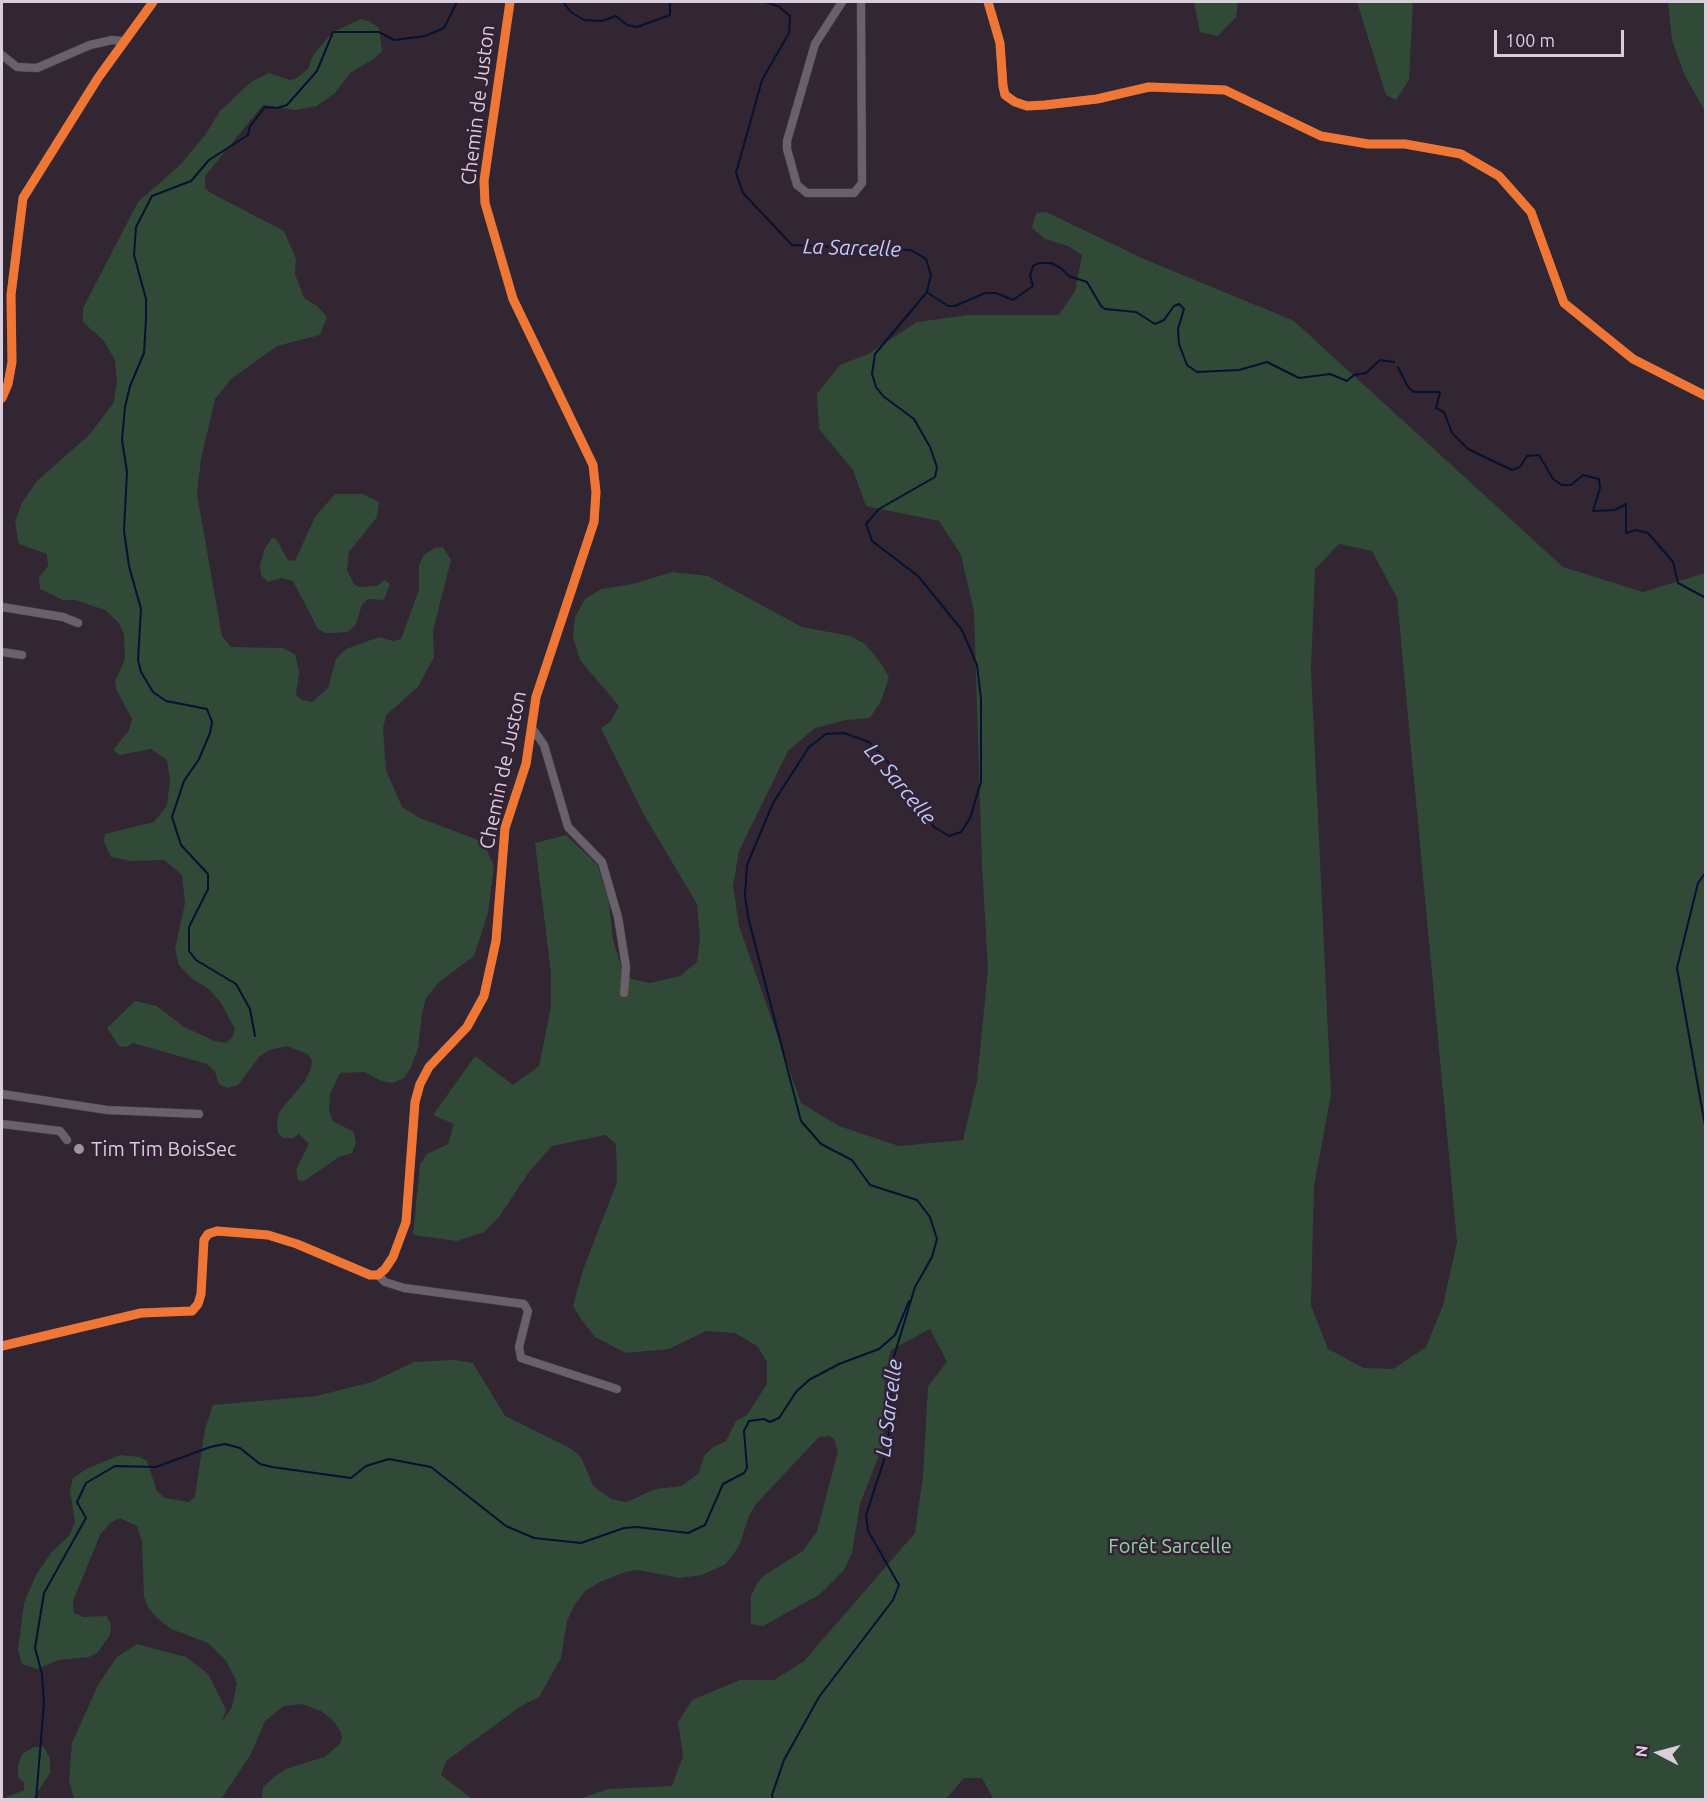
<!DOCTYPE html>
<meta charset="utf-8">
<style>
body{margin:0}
#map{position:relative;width:1707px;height:1801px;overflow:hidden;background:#312631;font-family:Ubuntu,sans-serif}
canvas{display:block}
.frame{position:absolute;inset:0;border:3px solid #dbcedc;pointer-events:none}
.north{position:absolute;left:1629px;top:1723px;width:60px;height:60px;-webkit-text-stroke:4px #352136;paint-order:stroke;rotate:276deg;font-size:16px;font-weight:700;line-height:24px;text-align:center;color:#dbcedc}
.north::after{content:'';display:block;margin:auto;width:21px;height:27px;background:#dbcedc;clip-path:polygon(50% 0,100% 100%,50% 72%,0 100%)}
.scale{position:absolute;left:1494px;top:30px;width:130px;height:27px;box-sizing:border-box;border:3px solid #dbcedc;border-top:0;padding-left:8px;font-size:18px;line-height:21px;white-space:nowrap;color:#dbcedc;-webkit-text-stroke:4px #352136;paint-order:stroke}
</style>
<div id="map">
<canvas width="1707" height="1801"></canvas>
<div class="frame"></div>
<div class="north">N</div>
<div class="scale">100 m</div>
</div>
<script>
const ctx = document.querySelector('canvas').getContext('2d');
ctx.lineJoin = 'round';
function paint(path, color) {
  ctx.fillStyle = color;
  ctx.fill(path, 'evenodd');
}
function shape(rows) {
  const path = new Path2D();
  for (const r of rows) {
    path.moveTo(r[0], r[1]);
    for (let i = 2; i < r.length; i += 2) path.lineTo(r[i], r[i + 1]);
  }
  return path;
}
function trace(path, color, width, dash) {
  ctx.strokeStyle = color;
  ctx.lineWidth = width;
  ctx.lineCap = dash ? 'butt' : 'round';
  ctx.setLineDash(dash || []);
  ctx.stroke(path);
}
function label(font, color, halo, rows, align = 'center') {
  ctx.font = font + ' Ubuntu,sans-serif';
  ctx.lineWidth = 5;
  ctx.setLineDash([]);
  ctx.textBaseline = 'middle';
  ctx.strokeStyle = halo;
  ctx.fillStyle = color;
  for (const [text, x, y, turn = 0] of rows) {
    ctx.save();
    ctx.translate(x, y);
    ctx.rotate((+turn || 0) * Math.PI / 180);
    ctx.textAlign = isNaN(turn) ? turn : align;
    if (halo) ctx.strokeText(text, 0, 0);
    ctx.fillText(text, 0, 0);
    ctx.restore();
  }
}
paint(shape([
 [1194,2,1238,2,1236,17,1218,36,1200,32],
 [1357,2,1413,2,1409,80,1396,100,1386,95],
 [1668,2,1705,2,1705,111,1685,76,1672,40],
 [361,19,369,21,379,28,382,51,374,59,350,73,335,93,317,106,296,110,263,105,205,176,205,188,211,193,284,231,296,259,295,274,304,298,317,306,327,317,320,335,277,346,231,379,215,399,201,459,197,494,222,636,231,647,283,648,295,654,299,672,296,695,302,700,312,702,328,688,336,659,346,649,379,637,393,641,401,639,419,590,419,565,424,555,435,548,443,547,451,560,433,631,434,657,418,687,386,715,383,729,386,770,402,807,420,818,483,842,494,866,488,913,474,956,438,983,426,998,422,1014,418,1048,411,1067,404,1078,393,1083,381,1081,365,1072,340,1073,330,1094,329,1110,333,1121,354,1132,356,1143,352,1153,339,1157,304,1181,298,1180,296,1170,309,1144,299,1134,293,1138,283,1138,278,1133,277,1126,279,1112,305,1081,311,1068,312,1061,308,1054,286,1046,270,1050,260,1056,238,1085,227,1088,219,1084,215,1072,207,1064,133,1043,127,1047,119,1046,107,1028,135,1001,157,1006,184,1027,215,1041,226,1043,233,1036,235,1029,221,1003,209,989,192,979,179,965,175,949,185,903,182,875,164,860,131,861,111,857,104,842,105,834,154,822,167,805,170,780,167,760,151,749,120,755,113,750,129,730,132,719,116,689,115,681,125,659,124,634,118,622,105,610,75,600,63,600,40,589,39,577,48,566,47,554,19,544,15,522,22,503,37,481,90,434,114,402,117,382,115,360,103,340,83,322,83,308,138,202,180,165,205,135,220,111,251,82,269,73,290,80,295,79,308,69,313,55,333,32],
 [1046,212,1142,258,1294,321,1563,567,1643,592,1705,573,1705,1799,994,1800,982,1778,964,1778,946,1799,580,1799,608,1789,672,1786,683,1756,678,1722,692,1700,740,1680,774,1680,804,1661,915,1533,923,1476,928,1386,947,1362,930,1329,891,1350,885,1376,883,1445,860,1504,852,1553,844,1570,819,1595,763,1626,751,1624,751,1596,757,1584,763,1576,803,1551,817,1531,838,1451,834,1439,829,1436,819,1437,756,1504,749,1516,739,1546,726,1564,702,1575,679,1578,638,1570,625,1572,600,1582,585,1591,574,1606,567,1621,561,1658,539,1697,521,1706,446,1761,441,1775,472,1799,262,1799,263,1787,274,1777,286,1769,324,1757,339,1745,342,1739,341,1732,333,1720,321,1711,302,1704,284,1706,265,1721,251,1754,221,1799,171,1799,171,1796,169,1800,74,1799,69,1780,72,1743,98,1685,117,1657,137,1644,186,1657,208,1674,226,1710,222,1722,232,1707,237,1683,227,1662,208,1643,171,1629,156,1617,148,1607,144,1597,142,1541,137,1526,120,1518,111,1522,100,1535,73,1601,74,1613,83,1617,107,1616,111,1625,110,1635,97,1653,89,1657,59,1660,37,1669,22,1664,18,1650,24,1603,36,1575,51,1553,69,1536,75,1522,70,1490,73,1478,88,1468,120,1455,140,1457,147,1461,157,1491,165,1498,189,1502,195,1497,205,1429,213,1405,316,1396,372,1382,414,1362,454,1360,473,1363,505,1416,570,1448,581,1457,593,1485,600,1491,611,1499,626,1502,656,1489,682,1486,699,1473,704,1456,713,1447,726,1441,736,1421,747,1415,767,1384,767,1362,757,1346,735,1333,706,1331,669,1349,626,1353,595,1337,581,1319,573,1306,583,1270,617,1182,616,1144,605,1135,552,1146,529,1172,499,1217,484,1232,457,1241,413,1235,420,1164,427,1154,448,1144,454,1124,433,1115,475,1056,513,1085,539,1066,551,1006,551,973,535,843,566,835,597,864,609,902,613,940,622,969,632,979,650,983,680,976,697,962,700,939,697,904,644,815,601,728,610,722,619,706,580,660,573,637,575,617,585,599,601,589,633,584,672,572,708,576,802,627,850,636,865,644,880,662,889,677,881,701,870,718,846,720,815,728,788,751,739,851,733,886,739,926,801,1103,839,1126,899,1146,963,1140,977,1081,988,969,982,866,974,612,961,555,939,521,866,506,853,470,819,429,817,394,840,365,868,354,917,322,969,315,1059,315,1075,291,1082,255,1068,246,1045,239,1032,228,1036,213],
 [1339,544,1372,551,1397,598,1457,1242,1443,1305,1426,1347,1393,1369,1364,1368,1328,1349,1311,1305,1314,1186,1331,1095,1311,669,1315,569],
 [335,494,363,494,379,502,377,517,349,552,347,570,354,584,359,587,377,586,385,580,390,584,384,600,368,599,362,605,355,626,347,632,336,633,325,633,318,629,293,581,281,578,268,582,261,575,260,565,265,548,272,538,276,539,288,560,295,561,315,517],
 [34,1747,44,1747,50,1759,50,1773,33,1799,2,1799,24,1790,24,1783,18,1777,18,1765,22,1754]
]), '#314937');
trace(shape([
 [563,2,571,12,584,20,602,21,616,16,627,25,637,27,670,15,670,2],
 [765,2,778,6,790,16,789,33,762,80,736,173,743,193,792,245,911,250,926,259,931,275,927,292,875,354,872,374,876,387,883,396,914,419,930,447,937,467,935,477,879,509,866,524,872,541,918,576,962,630,977,665,981,699,981,782,970,818,961,832,949,836,934,827,885,758,869,742,844,733,826,734,809,747,773,803,747,865,745,895,748,917,801,1121,821,1144,852,1160,870,1185,917,1200,930,1217,937,1239,932,1257,915,1287,892,1363,888,1448,866,1515,868,1531,899,1585,893,1600,819,1697,784,1760,772,1795,773,1800],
 [928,293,948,306,955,306,985,293,996,293,1013,300,1033,286,1030,275,1033,266,1039,263,1051,263,1061,268,1069,276,1087,282,1101,306,1105,309,1136,312,1155,324,1164,320,1174,306,1179,304,1184,309,1178,329,1179,344,1187,365,1197,372,1239,370,1267,362,1299,378,1330,374,1347,381,1354,375,1366,373,1380,360,1394,362],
 [1398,367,1408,387,1414,392,1440,392,1436,408,1444,412,1452,433,1468,449,1512,470,1520,467,1527,456,1539,455,1553,479,1562,485,1571,485,1583,475,1599,479,1600,488,1593,511,1615,510,1626,504,1626,533,1636,530,1648,533,1673,562,1678,583,1706,598],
 [1706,872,1698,883,1677,968,1706,1131],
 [255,1036,250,1009,236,984,196,960,189,951,189,927,208,889,208,874,181,845,172,817,184,781,199,759,210,733,212,722,207,709,166,701,153,692,141,672,138,660,141,609,129,566,124,531,127,472,122,440,125,407,130,386,144,353,146,319,146,299,134,255,136,227,152,196,191,181,209,160,248,135,250,126,265,107,277,108,287,105,317,71,333,32,379,32,394,40,425,36,444,28,457,2],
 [36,1800,44,1703,42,1674,35,1648,44,1593,86,1518,77,1502,86,1483,115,1466,156,1467,210,1447,225,1444,240,1448,260,1464,272,1467,351,1478,366,1466,389,1459,431,1467,506,1526,534,1538,581,1543,624,1528,637,1527,688,1533,705,1525,723,1484,744,1473,747,1468,744,1431,749,1421,764,1419,770,1422,779,1418,796,1392,809,1380,839,1364,879,1349,895,1335,909,1301]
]), '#051232', 2);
const minor = shape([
 [842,2,815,44,787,141,787,149,797,185,807,193,854,193,862,183,861,2],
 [988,2,1000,43,1003,86,1005,95,1015,102,1027,106,1045,105,1097,99,1149,87,1225,90,1321,136,1368,144,1405,144,1461,154,1499,176,1531,212,1564,303,1633,359,1706,396],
 [2,55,17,67,37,68,90,45,112,40,123,41],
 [2,398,8,384,12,362,11,295,23,198,98,78,153,2],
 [2,607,63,617,78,623],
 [2,652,22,655],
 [532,728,544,745,568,827,602,862,618,917,626,967,624,993],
 [2,1094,107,1110,199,1114],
 [2,1124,60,1131,67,1140],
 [378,1275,385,1282,404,1288,524,1304,528,1311,519,1347,521,1358,617,1389],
 [2,1346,141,1313,192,1311,198,1304,201,1294,204,1240,208,1234,217,1231,268,1235,297,1244,370,1275,378,1275,385,1269,393,1257,406,1222,415,1102,420,1084,429,1067,467,1027,484,996,496,941,505,828,526,764,536,697,594,522,596,492,593,465,513,299,485,203,484,181,510,2]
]);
trace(minor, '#4b424c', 9);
trace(minor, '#696169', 8);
trace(shape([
 [988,2,1000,43,1003,86,1005,95,1015,102,1027,106,1045,105,1097,99,1149,87,1225,90,1321,136,1368,144,1405,144,1461,154,1499,176,1531,212,1564,303,1633,359,1706,396],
 [2,398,8,384,12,362,11,295,23,198,98,78,153,2],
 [2,1346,141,1313,192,1311,198,1304,201,1294,204,1240,208,1234,217,1231,268,1235,297,1244,370,1275,378,1275,385,1269,393,1257,406,1222,415,1102,420,1084,429,1067,467,1027,484,996,496,941,505,828,526,764,536,697,594,522,596,492,593,465,513,299,485,203,484,181,510,2]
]), '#f07635', 9);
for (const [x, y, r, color] of [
 [79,1149,6,"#a093a0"]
]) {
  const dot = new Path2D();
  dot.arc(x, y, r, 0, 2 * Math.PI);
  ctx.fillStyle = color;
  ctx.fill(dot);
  trace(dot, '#352136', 2);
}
label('20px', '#dbcedc', '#352136', [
 ["Chemin de Juston",478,105,-83],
 ["Chemin de Juston",503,770,-78]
]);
label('20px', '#dbcedc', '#352136', [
 ["Tim Tim BoisSec",91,1149]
], 'left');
label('20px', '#8ed49f', '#352136', [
 ["Forêt Sarcelle",1170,1546]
]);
label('italic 21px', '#b8cff7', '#352136', [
 ["La Sarcelle",852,248,2],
 ["La Sarcelle",900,784,50],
 ["La Sarcelle",889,1408,-83]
]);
</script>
